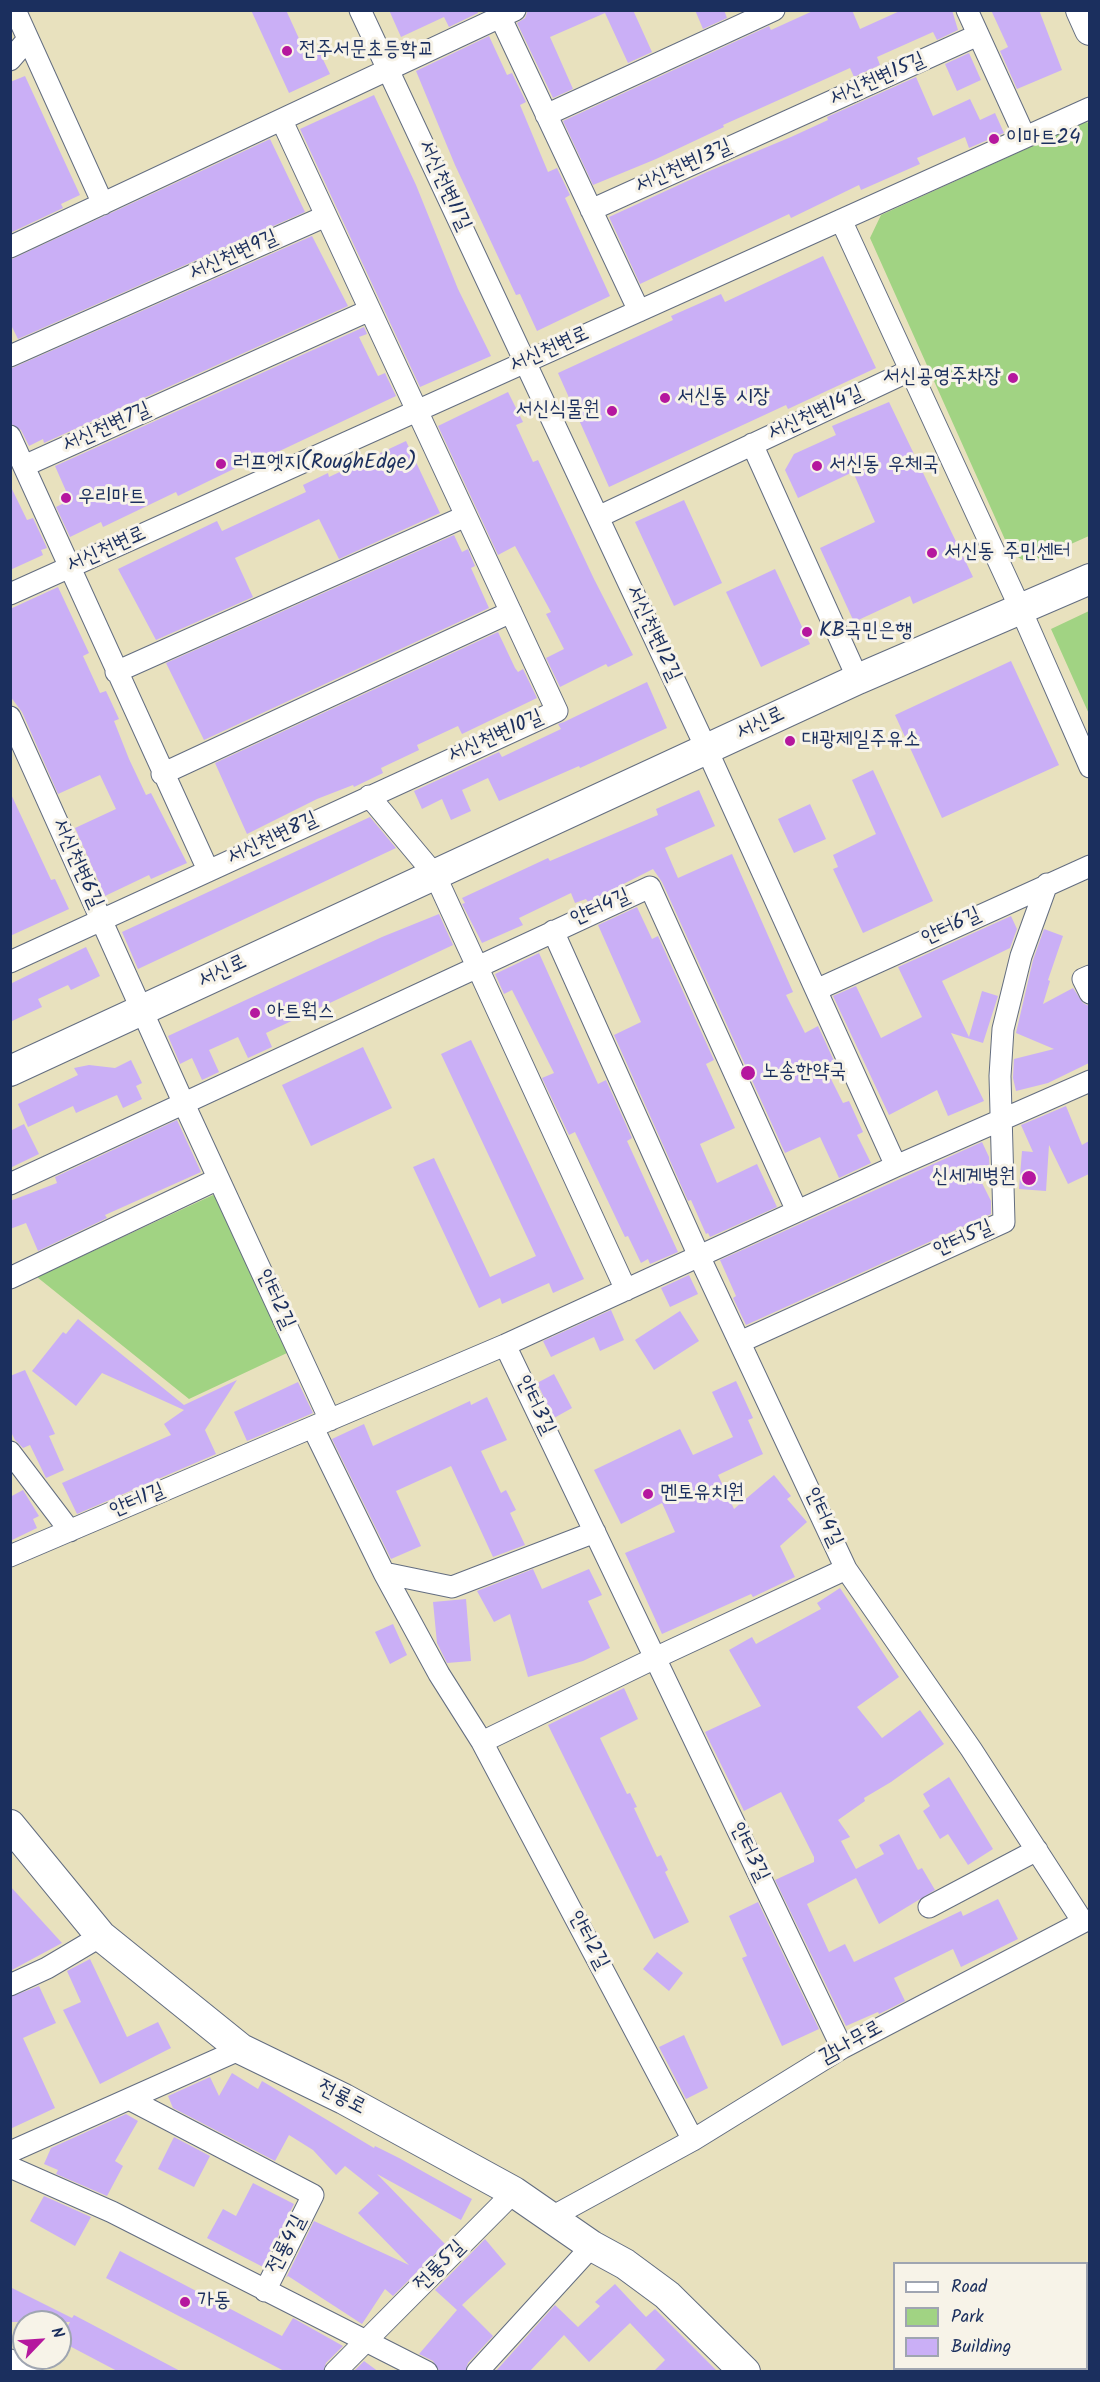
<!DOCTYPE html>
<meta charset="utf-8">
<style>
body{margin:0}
#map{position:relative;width:1100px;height:2382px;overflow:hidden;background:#e8e1be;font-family:Kalam,sans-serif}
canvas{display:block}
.frame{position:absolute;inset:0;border:12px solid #1b2f5e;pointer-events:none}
.legend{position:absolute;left:893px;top:2262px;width:195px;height:108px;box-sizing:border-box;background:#f7f3e8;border:2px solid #9fa5b1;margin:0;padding:8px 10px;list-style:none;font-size:18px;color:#1b2f5e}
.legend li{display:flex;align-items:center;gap:12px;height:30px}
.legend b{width:30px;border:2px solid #9fa5b1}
.north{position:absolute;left:12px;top:2310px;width:60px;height:60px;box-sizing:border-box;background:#f7f3e8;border:2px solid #9fa5b1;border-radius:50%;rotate:65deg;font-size:16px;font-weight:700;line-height:24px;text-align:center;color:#1b2f5e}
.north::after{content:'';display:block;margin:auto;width:21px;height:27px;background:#b5179e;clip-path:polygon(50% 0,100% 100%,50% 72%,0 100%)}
</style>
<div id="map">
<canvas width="1100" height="2382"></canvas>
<div class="frame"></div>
<ul class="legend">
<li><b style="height:8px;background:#fff"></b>Road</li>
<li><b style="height:16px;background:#a1d383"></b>Park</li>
<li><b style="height:16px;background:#caaff6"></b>Building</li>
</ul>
<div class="north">N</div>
</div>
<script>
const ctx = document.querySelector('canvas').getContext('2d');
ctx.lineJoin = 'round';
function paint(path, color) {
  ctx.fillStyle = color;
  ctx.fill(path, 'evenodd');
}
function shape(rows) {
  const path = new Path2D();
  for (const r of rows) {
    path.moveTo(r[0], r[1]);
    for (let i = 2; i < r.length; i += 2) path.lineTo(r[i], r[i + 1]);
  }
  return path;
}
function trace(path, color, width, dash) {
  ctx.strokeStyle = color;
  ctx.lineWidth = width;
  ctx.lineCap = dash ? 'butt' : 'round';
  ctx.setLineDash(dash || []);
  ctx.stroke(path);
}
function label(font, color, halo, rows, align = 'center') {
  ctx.font = font + ' Kalam,"Poor Story",sans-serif';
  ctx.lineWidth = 6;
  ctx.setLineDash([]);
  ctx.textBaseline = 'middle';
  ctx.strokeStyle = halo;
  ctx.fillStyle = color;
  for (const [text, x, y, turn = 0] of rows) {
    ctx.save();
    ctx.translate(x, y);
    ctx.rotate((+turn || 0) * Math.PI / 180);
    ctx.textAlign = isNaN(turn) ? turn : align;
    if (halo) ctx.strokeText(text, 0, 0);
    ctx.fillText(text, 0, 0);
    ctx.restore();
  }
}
paint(shape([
 [1085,122,1090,123,1089,536,1028,563,1011,553,870,238,881,215],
 [1089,611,1089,714,1051,629],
 [213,1195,218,1197,287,1353,189,1399,37,1277]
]), '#a1d383');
paint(shape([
 [251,10,286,10,306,54,318,49,330,74,289,93],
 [389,10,477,10,478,13,449,27,444,17,401,37],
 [528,10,633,10,652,52,628,63,605,13,550,37,573,89,553,98,517,23,525,18],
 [695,10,724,10,727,18,703,29],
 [815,10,852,10,860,29,902,10,952,10,958,30,937,40,933,32,877,57,880,65,854,77,850,68,723,125,724,127,656,159,593,185,563,121,769,26,771,30],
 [991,10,1039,10,1062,70,1017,89,1000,51,1008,47],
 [489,36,507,75,512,73,526,102,520,105,548,172,557,168,570,195,565,198,610,296,537,331,520,294,516,295,455,165,416,71],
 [969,53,981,80,957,91,945,64],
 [25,76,80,195,61,204,63,208,10,233,10,82],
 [916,77,933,116,970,99,980,120,995,113,1004,133,969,148,965,137,917,158,920,164,861,190,859,185,791,218,789,214,640,284,609,217,707,172,791,137,828,120,827,117],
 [374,95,416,185,458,289,491,356,420,387,300,129],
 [270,139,305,212,18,339,10,323,10,260],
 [312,236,348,306,44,443,43,439,29,446,21,430,10,423,10,369],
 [823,256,876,368,788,409,786,405,609,487,558,373,673,320,671,316,721,294,725,302],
 [364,327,367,334,359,337,375,370,378,376,385,373,396,396,250,465,248,462,178,496,176,492,103,527,101,522,70,537,56,507,70,500,55,466],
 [508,392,523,422,516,425,533,462,538,460,594,579,633,655,608,667,606,664,560,687,546,658,564,649,546,614,551,612,515,546,498,555,438,426],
 [889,402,973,577,913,604,910,596,854,622,820,548,875,522,853,472,798,498,785,470,794,454,836,435,832,426],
 [406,441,440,513,339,559,319,519,235,558,253,597,156,640,118,569,217,521,222,531,306,492,303,485,328,473,329,477],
 [10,485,27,520,33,518,47,548,41,550,43,555,10,570],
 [684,500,722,583,674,606,635,522],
 [454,535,462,552,468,549,475,566,471,568,489,608,204,740,166,663],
 [775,569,810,644,761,667,726,592],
 [58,587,89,653,83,656,100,693,106,691,119,719,114,721,129,759,146,795,151,793,187,863,151,879,149,875,105,896,75,828,116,809,100,775,58,794,22,712,10,696,10,609],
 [498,632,515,668,518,672,523,669,537,698,462,734,458,726,417,745,419,750,381,768,383,773,354,787,353,785,317,799,247,834,215,763],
 [1011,661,1059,765,942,818,895,715],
 [647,682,667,728,580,768,579,766,499,801,488,778,462,790,471,811,451,820,442,799,422,809,414,791,499,752,502,757,561,729,558,724,564,722],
 [873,770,933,901,863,933,833,869,838,867,833,855,876,834,852,780],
 [699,790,715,826,665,848,678,878,732,854,793,992,786,995,805,1033,818,1026,834,1061,824,1065,843,1103,849,1101,863,1132,857,1135,871,1163,839,1178,820,1137,785,1153,662,882,653,869,588,902,586,899,575,903,571,893,519,918,523,925,482,943,462,904,465,903,462,898,548,858,550,861,658,815,656,809],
 [10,792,51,880,55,879,69,909,10,936],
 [810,804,826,839,794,853,778,819],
 [370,817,396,848,138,969,122,932],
 [637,907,652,939,658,936,714,1060,706,1064,735,1128,700,1144,717,1183,757,1164,777,1207,710,1237,708,1233,706,1234,691,1200,688,1201,614,1035,641,1022,598,925],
 [439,914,453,945,266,1033,272,1047,248,1058,238,1037,209,1050,219,1072,202,1080,192,1058,180,1064,168,1036,382,937],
 [1011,916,1017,929,1010,948,942,981,969,1037,982,991,998,996,983,1043,951,1033,984,1101,948,1116,937,1090,889,1115,833,996,856,986,881,1038,922,1017,898,967],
 [1044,929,1063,936,1048,980,1050,981,1043,1004,1073,988,1083,1003,1089,1006,1089,1063,1048,1083,1016,1091,1013,1078,1014,1059,1054,1049,1016,1033,1033,960],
 [86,947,100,976,71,990,68,985,38,999,42,1007,10,1022,10,984],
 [539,953,598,1084,606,1080,632,1138,627,1141,678,1252,650,1264,648,1259,641,1263,628,1236,625,1237,575,1132,569,1135,542,1078,554,1073,512,990,504,994,495,974],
 [471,1040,584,1279,553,1293,549,1283,502,1304,500,1298,479,1308,413,1167,434,1158,490,1277,536,1256,441,1054],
 [363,1047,392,1108,311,1146,282,1085],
 [131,1060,142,1083,136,1086,142,1099,123,1108,117,1095,76,1113,73,1106,28,1127,18,1104,78,1075,74,1068,89,1065,115,1068],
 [1066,1106,1082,1145,1089,1141,1089,1174,1068,1184,1049,1145,1046,1191,1019,1189,1022,1151,1033,1152,1021,1125],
 [177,1120,201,1172,105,1215,107,1218,38,1251,26,1223,10,1229,10,1201,57,1183,55,1177],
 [24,1124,39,1154,10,1168,10,1131],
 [982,1142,989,1157,990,1172,979,1177,991,1201,991,1214,746,1325,733,1298,736,1296,720,1260],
 [689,1275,698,1294,670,1307,661,1288],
 [611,1310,624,1340,600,1351,594,1337,551,1357,543,1341],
 [680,1311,699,1341,654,1370,635,1340],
 [78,1319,184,1405,237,1380,205,1430,216,1454,77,1514,62,1483,171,1435,164,1424,184,1410,102,1373,76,1406,32,1371,63,1332,66,1334],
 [25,1370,55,1434,49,1436,64,1470,46,1478,30,1445,23,1448,15,1440,10,1430,10,1376],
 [554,1374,572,1408,554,1418,537,1383],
 [736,1381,753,1418,748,1420,763,1454,718,1475,734,1509,774,1475,791,1496,787,1499,807,1522,780,1546,795,1577,753,1597,751,1594,662,1634,625,1553,675,1532,662,1503,621,1524,594,1470,680,1429,693,1455,733,1437,712,1392],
 [298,1382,313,1413,247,1441,234,1412],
 [487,1397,507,1440,481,1451,501,1493,506,1490,516,1510,510,1513,525,1545,493,1557,451,1466,396,1491,421,1546,391,1559,332,1439,364,1424,373,1446,470,1401,471,1405],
 [23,1490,39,1516,33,1519,37,1528,10,1541,10,1497],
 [533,1569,542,1589,589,1569,602,1595,588,1601,610,1648,583,1661,528,1677,510,1614,494,1622,477,1591],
 [840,1588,899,1677,857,1707,882,1738,920,1710,944,1744,891,1782,864,1798,865,1801,838,1820,850,1837,841,1841,856,1869,884,1854,879,1845,899,1834,918,1870,922,1868,935,1890,879,1924,856,1878,807,1904,829,1952,845,1944,854,1962,961,1911,963,1916,998,1899,1018,1939,961,1967,953,1949,894,1978,905,2001,879,2014,878,2012,846,2026,775,1880,814,1862,814,1857,781,1792,744,1811,705,1732,761,1706,729,1650,752,1637,756,1644,821,1609,817,1603],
 [466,1599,471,1661,447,1663,437,1643,433,1602],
 [393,1624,407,1655,390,1664,375,1632],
 [624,1688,638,1719,600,1738,627,1794,630,1793,637,1807,634,1808,657,1857,661,1855,668,1870,665,1872,689,1922,654,1939,548,1725],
 [949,1777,993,1849,968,1865,948,1834,940,1839,923,1811,930,1806,923,1794],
 [10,1886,62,1943,10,1971],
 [758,1902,819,2029,782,2046,742,1958,747,1956,729,1916],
 [657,1952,683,1973,669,1991,643,1969],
 [90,1959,127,2037,158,2022,171,2048,100,2084,63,2010,81,2002,67,1971],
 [39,1986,56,2023,23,2038,55,2108,10,2129,10,1997],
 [684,2035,708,2088,686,2099,659,2047],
 [232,2073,258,2089,262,2081,374,2148,375,2146,399,2158,472,2199,461,2220,377,2174,445,2244,393,2296,385,2289,362,2324,288,2276,286,2278,314,2221,409,2265,358,2213,379,2193,345,2166,336,2175,313,2150,289,2135,275,2161,173,2108,168,2096,210,2077,219,2096],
 [126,2114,138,2121,115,2161,123,2166,107,2196,56,2174,58,2170,44,2164,51,2148],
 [174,2137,210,2156,194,2187,158,2169],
 [253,2183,294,2204,263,2267,207,2238,223,2209,236,2216],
 [44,2196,91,2217,75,2246,30,2221],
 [485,2239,506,2264,462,2305,493,2336,468,2363,465,2372,440,2372,433,2361,419,2354,457,2310,435,2290],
 [120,2251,282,2336,293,2318,343,2346,326,2363,323,2372,286,2372,106,2278],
 [615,2284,646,2317,655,2309,718,2372,653,2372,665,2360,630,2323,589,2362,564,2335,529,2372,495,2372,555,2305,578,2327,600,2306,595,2302],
 [10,2287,72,2318,74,2315,182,2372,119,2372,60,2341,70,2322,10,2322],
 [364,2361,379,2372,353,2372]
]), '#caaff6');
const street = shape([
 [15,10,103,204],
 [360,10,707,750,896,1166],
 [497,10,639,311],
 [967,10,1025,137],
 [10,60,28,39],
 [546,115,774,10],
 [591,210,978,35],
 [841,220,1021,610,1090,767],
 [10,247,515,10],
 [10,356,326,216],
 [10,436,208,870],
 [752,444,858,679],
 [24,466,370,310],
 [598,517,909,371],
 [10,594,1090,108],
 [116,672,466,516],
 [10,717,184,1104,330,1420],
 [162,774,511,612],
 [369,796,435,875,626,1290],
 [10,962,557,711,282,121],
 [1090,976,1083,979,1090,993],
 [816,990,1090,866],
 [10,1184,650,887,797,1211],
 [10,1278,218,1179],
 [740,1342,1004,1222,1000,1076,1003,1029,1021,956,1047,884],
 [505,1345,842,2048],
 [313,1428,384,1573,439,1674,482,1742,693,2140],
 [10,1452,70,1531],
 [10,1556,505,1345,896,1166,1090,1081],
 [384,1573,452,1587,595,1532],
 [482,1742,655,1658,846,1569],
 [929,1907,1037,1850],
 [10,1985,47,1968,101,1936],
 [129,2099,313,2195,265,2291],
 [10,2152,241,2049],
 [10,2167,112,2212,427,2372],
 [550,2218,693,2140,842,2048,1083,1922,971,1749,846,1569,699,1256,553,931],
 [10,2360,32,2372],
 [335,2372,514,2192],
 [477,2372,592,2246]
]);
const secondary = shape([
 [1081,10,1090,30],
 [10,1071,858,679,1090,579],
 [10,1825,101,1936,241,2049,344,2099,514,2192,592,2246,625,2264,667,2295,745,2372]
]);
trace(street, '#636d80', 23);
trace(secondary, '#636d80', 32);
trace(street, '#fff', 21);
trace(secondary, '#fff', 30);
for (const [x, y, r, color] of [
 [287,51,6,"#b5179e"],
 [994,139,6,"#b5179e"],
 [1013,378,6,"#b5179e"],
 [665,398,6,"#b5179e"],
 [612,411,6,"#b5179e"],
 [221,464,6,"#b5179e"],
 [817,466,6,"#b5179e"],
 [66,498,6,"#b5179e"],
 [932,553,6,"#b5179e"],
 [807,632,6,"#b5179e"],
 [790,741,6,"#b5179e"],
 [255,1013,6,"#b5179e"],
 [748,1073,8,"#b5179e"],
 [1029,1178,8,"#b5179e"],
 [648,1494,6,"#b5179e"],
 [185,2302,6,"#b5179e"]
]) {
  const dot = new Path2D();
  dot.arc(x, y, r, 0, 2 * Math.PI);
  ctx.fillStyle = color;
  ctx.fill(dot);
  trace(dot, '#f7f3e8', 2);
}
label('21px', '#1b2f5e', '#f7f3e8', [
 ["전주서문초등학교",299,51],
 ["이마트24",1006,139],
 ["서신공영주차장",1001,378,"right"],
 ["서신동 시장",677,398],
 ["서신식물원",600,411,"right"],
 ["러프엣지(RoughEdge)",233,464],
 ["서신동 우체국",829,466],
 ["우리마트",78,498],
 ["서신동 주민센터",944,553],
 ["KB국민은행",819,632],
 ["대광제일주유소",802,741],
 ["아트웍스",267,1013],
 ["노송한약국",762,1073],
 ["신세계병원",1016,1178,"right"],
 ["멘토유치원",660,1494],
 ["가동",197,2302]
], 'left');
label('21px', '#1b2f5e', '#f7f3e8', [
 ["서신천변15길",878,81,-24],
 ["서신천변13길",684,168,-24],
 ["서신천변11길",443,186,65],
 ["서신천변9길",234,257,-24],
 ["서신천변로",550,351,-24],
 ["서신천변14길",816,415,-25],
 ["서신천변7길",107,429,-24],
 ["서신천변로",107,551,-24],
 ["서신천변12길",652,634,65],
 ["서신로",761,725,-25],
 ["서신천변10길",496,738,-24],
 ["서신천변8길",273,840,-25],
 ["서신천변6길",76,864,66],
 ["안터4길",601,909,-24],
 ["안터6길",952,928,-25],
 ["서신로",223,973,-25],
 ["안터5길",964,1240,-24],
 ["안터2길",274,1300,65],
 ["안터3길",534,1406,64],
 ["안터1길",138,1502,-23],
 ["안터4길",822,1518,65],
 ["안터3길",748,1853,64],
 ["안터2길",587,1941,62],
 ["감나무로",852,2044,-29],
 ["전룡로",341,2099,27],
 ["전룡4길",288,2245,-63],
 ["전룡5길",441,2267,-45]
]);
</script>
